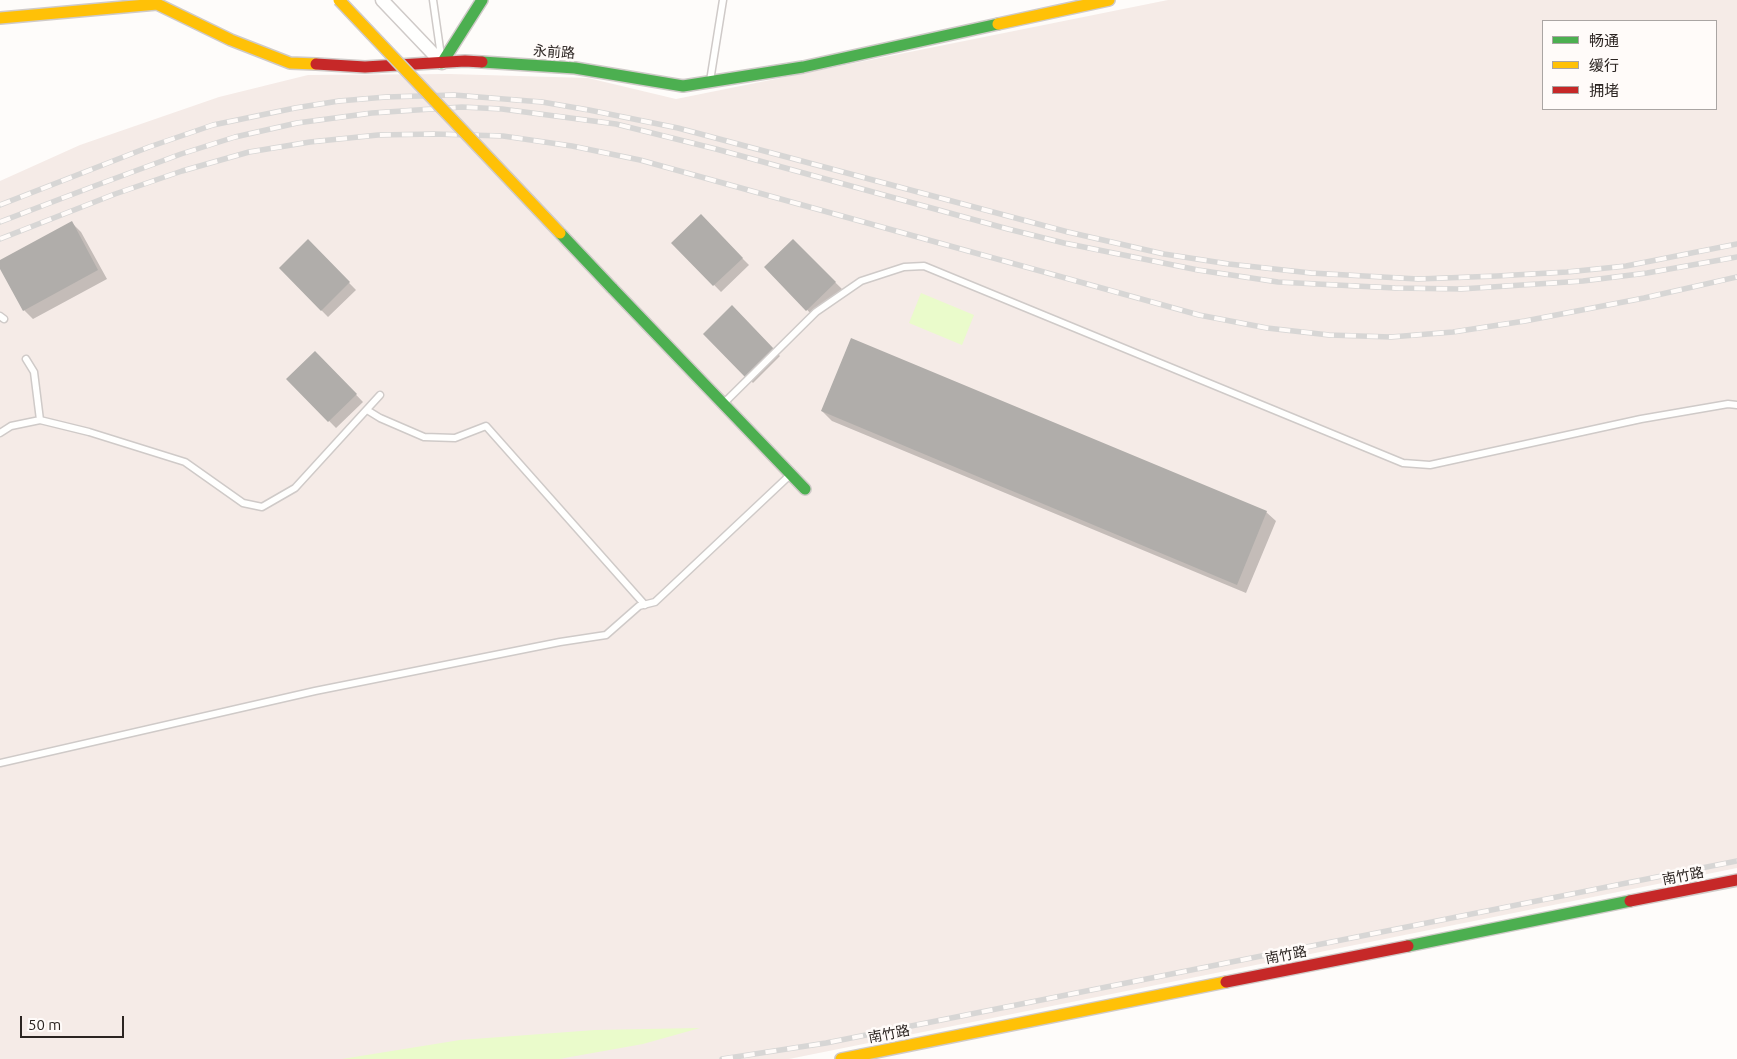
<!DOCTYPE html>
<meta charset="utf-8">
<style>
body{margin:0}
#map{position:relative;width:1737px;height:1059px;overflow:hidden;background:#fefcfa;font-family:Ubuntu,"Noto Sans SC",sans-serif}
canvas{display:block}
.legend{position:absolute;left:1542px;top:20px;width:175px;height:90px;box-sizing:border-box;background:#fffbf9;border:1px solid #aaa5a3;margin:0;padding:6px 9px;list-style:none;font-size:15px;color:#2b2421}
.legend li{display:flex;align-items:center;gap:10px;height:25px}
.legend b{width:25px;border:1px solid #aaa5a3}
.scale{position:absolute;left:20px;top:1016px;width:104px;height:22px;box-sizing:border-box;border:2px solid #2b2421;border-top:0;padding-left:6px;font-size:15px;line-height:18px;white-space:nowrap;color:#2b2421;-webkit-text-stroke:4px #fffbf9;paint-order:stroke}
</style>
<div id="map">
<canvas width="1737" height="1059"></canvas>
<ul class="legend">
<li><b style="height:6px;background:#4caf50"></b>畅通</li>
<li><b style="height:6px;background:#ffc107"></b>缓行</li>
<li><b style="height:6px;background:#c62828"></b>拥堵</li>
</ul>
<div class="scale">50 m</div>
</div>
<script>
const ctx = document.querySelector('canvas').getContext('2d');
ctx.lineJoin = 'round';
function paint(path, color) {
  ctx.fillStyle = color;
  ctx.fill(path, 'evenodd');
}
function shape(rows) {
  const path = new Path2D();
  for (const r of rows) {
    path.moveTo(r[0], r[1]);
    for (let i = 2; i < r.length; i += 2) path.lineTo(r[i], r[i + 1]);
  }
  return path;
}
function trace(path, color, width, dash) {
  ctx.strokeStyle = color;
  ctx.lineWidth = width;
  ctx.lineCap = dash ? 'butt' : 'round';
  ctx.setLineDash(dash || []);
  ctx.stroke(path);
}
function label(font, color, halo, rows, align = 'center') {
  ctx.font = font + ' Ubuntu,"Noto Sans SC",sans-serif';
  ctx.lineWidth = 5;
  ctx.setLineDash([]);
  ctx.textBaseline = 'middle';
  ctx.strokeStyle = halo;
  ctx.fillStyle = color;
  for (const [text, x, y, turn = 0] of rows) {
    ctx.save();
    ctx.translate(x, y);
    ctx.rotate((+turn || 0) * Math.PI / 180);
    ctx.textAlign = isNaN(turn) ? turn : align;
    if (halo) ctx.strokeText(text, 0, 0);
    ctx.fillText(text, 0, 0);
    ctx.restore();
  }
}
paint(shape([
 [1168,0,1737,0,1737,868,789,1059,0,1059,0,181,80,145,219,97,308,75,450,74,588,78,676,99],
 [1543,21,1716,21,1716,109,1543,109]
]), '#f5ebe7');
paint(shape([
 [921,293,974,315,962,345,909,323],
 [700,1028,643,1044,559,1059,342,1059,460,1040,595,1030]
]), '#eafbcb');
paint(shape([
 [700,216,749,265,721,292,673,243],
 [72,223,81,232,107,279,33,319,24,310,0,266,0,261],
 [308,241,356,290,328,317,280,268],
 [793,241,842,289,814,317,766,267],
 [732,307,780,356,753,383,704,334],
 [315,352,363,402,336,428,288,379],
 [822,411,1266,512,1276,521,1246,593,832,421]
]), '#0003');
paint(shape([
 [701,214,743,258,713,286,671,243],
 [72,221,98,270,23,311,0,269,0,260],
 [308,239,350,282,321,311,279,268],
 [793,239,836,282,806,311,764,267],
 [732,305,774,349,745,377,703,334],
 [851,338,1267,511,1237,585,821,411],
 [315,351,357,394,328,422,286,379]
]), '#b0adaa');
const lane = shape([
 [433,0,441,56],
 [710,81,723,0],
 [0,316,4,319],
 [26,359,34,372,40,420],
 [724,403,816,312,861,281,904,267,924,266,1403,463,1430,465,1641,419,1728,404,1737,405],
 [367,410,380,418,424,437,455,438,486,426,645,605],
 [0,433,11,426,40,420,89,432,185,462,243,503,262,507,295,488,380,395],
 [0,763,315,691,560,642,606,635,639,606,655,602,790,475]
]);
const street = shape([
 [382,0,442,63]
]);
const fast = shape([
 [482,62,575,68,683,86,803,67,998,24],
 [442,63,482,0],
 [612,288,805,489],
 [1408,946,1630,901]
]);
const slow = shape([
 [0,18,157,4,231,40,290,63,316,64],
 [998,24,1109,0],
 [841,1059,1226,982]
]);
const jam = shape([
 [316,64,365,67,465,61,482,62],
 [1630,901,1737,880],
 [1226,982,1408,946]
]);
trace(lane, '#cfcac8', 9);
trace(street, '#cfcac8', 15);
trace(fast, '#cfcac8', 14);
trace(slow, '#cfcac8', 14);
trace(jam, '#cfcac8', 14);
trace(lane, '#fffffe', 6);
trace(street, '#fffffe', 12);
trace(fast, '#4caf50', 11);
trace(slow, '#ffc107', 11);
trace(jam, '#c62828', 11);
const rail = shape([
 [0,205,149,147,213,125,295,108,339,101,386,97,454,95,542,102,589,110,678,128,1068,232,1164,254,1229,264,1311,273,1418,279,1497,276,1567,272,1626,266,1737,244],
 [0,222,89,188,181,154,235,137,297,123,372,113,462,107,502,109,616,124,716,149,1008,229,1064,243,1198,270,1278,282,1395,288,1461,289,1583,281,1647,273,1737,257],
 [0,239,115,194,182,171,249,152,310,142,378,135,434,134,503,136,572,146,640,160,1199,315,1267,328,1329,335,1391,337,1453,332,1525,321,1644,298,1737,277],
 [722,1059,826,1043,1737,861]
]);
trace(rail, '#d7d6d5', 5.5);
trace(rail, '#fffbf9', 4, [11]);
const fastBridge = shape([
 [560,233,612,288]
]);
const slowBridge = shape([
 [339,0,560,233]
]);
trace(fastBridge, '#cfcac8', 14, []);
trace(slowBridge, '#cfcac8', 14, []);
trace(fastBridge, '#4caf50', 11);
trace(slowBridge, '#ffc107', 11);
label('14px', '#2b2421', '#fffbf9', [
 ["永前路",554,52,4],
 ["南竹路",1683,876,-11],
 ["南竹路",1286,955,-11],
 ["南竹路",889,1034,-11]
]);
</script>
